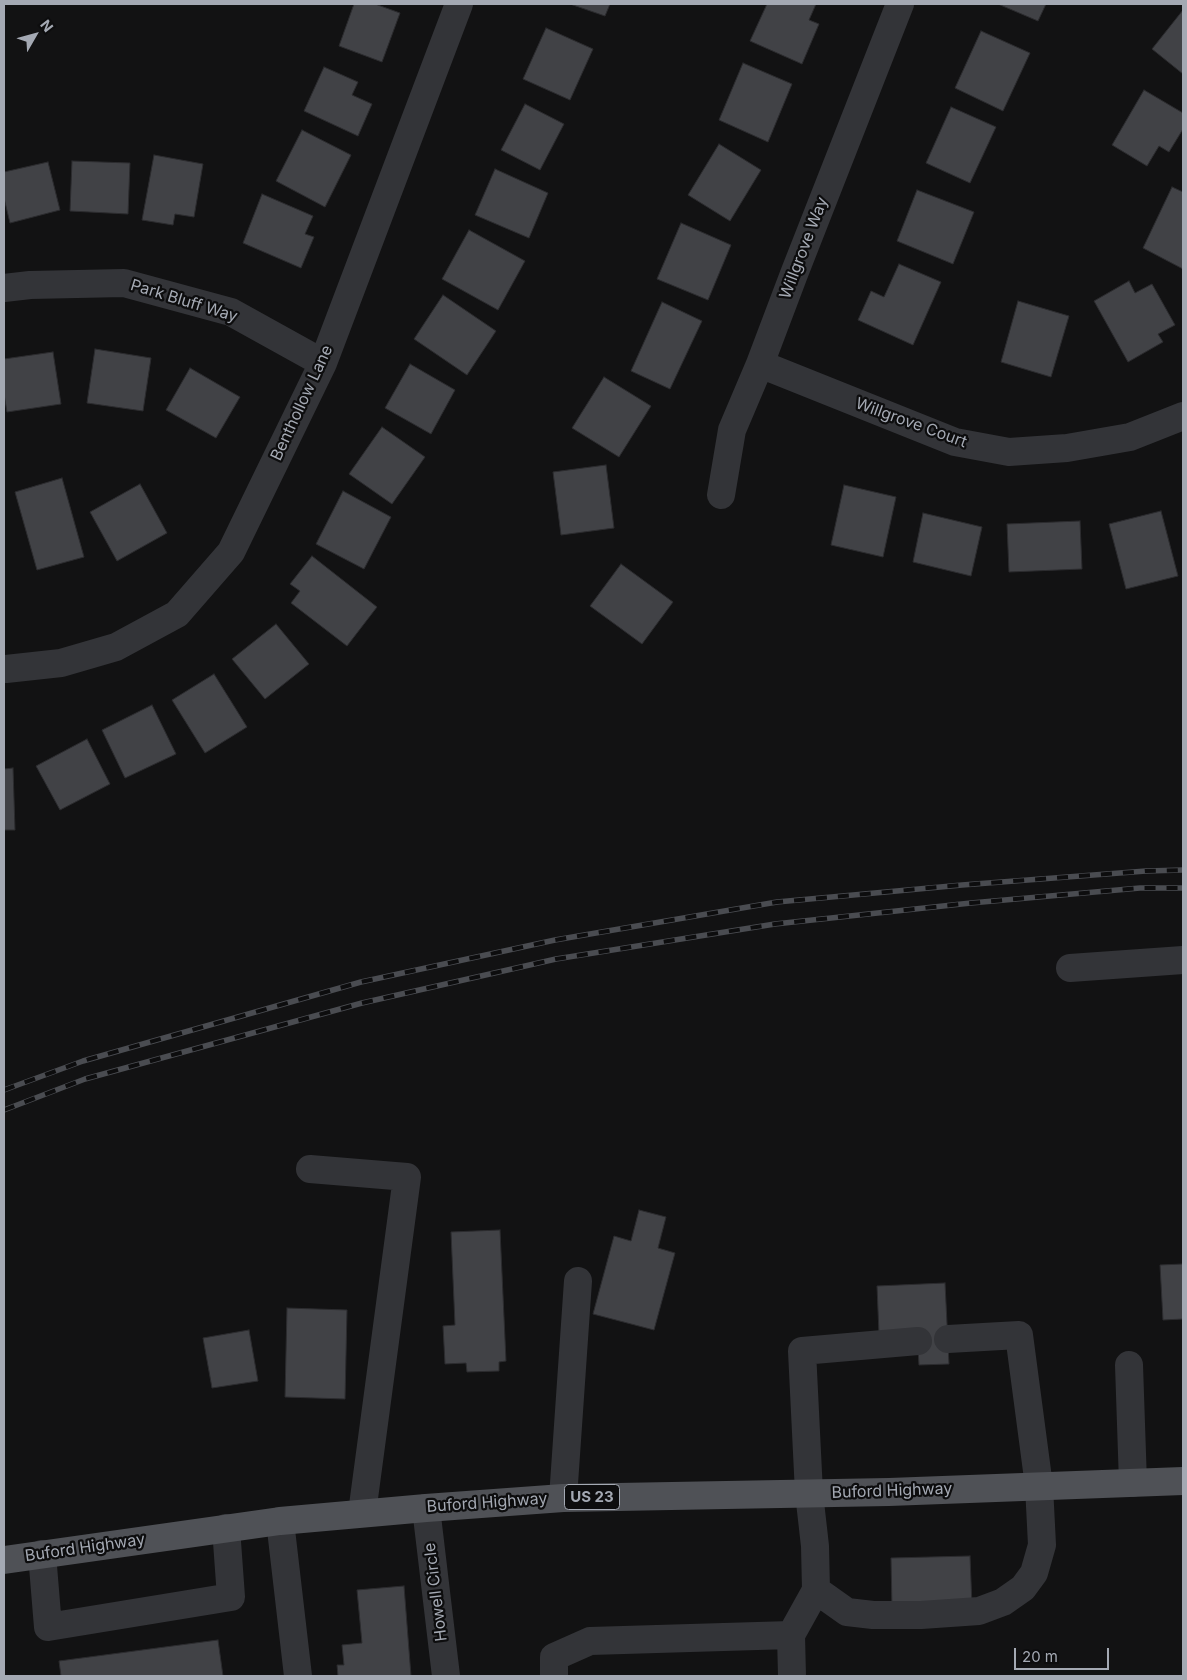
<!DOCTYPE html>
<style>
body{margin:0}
#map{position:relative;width:1187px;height:1680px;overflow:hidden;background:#121213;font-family:Inter,sans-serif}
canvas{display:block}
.frame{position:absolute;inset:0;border:5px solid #a4a9b3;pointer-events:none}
.north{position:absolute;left:10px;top:10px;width:50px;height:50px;-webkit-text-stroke:4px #0d0d0e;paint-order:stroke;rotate:52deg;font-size:14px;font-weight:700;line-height:20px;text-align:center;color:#a4a9b3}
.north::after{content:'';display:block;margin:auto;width:18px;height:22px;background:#a4a9b3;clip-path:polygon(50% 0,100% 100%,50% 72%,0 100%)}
.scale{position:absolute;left:1014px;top:1648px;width:95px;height:22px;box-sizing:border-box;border:2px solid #a4a9b3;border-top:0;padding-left:6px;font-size:15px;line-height:18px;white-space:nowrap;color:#a4a9b3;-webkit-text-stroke:4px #0d0d0e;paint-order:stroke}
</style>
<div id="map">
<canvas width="1187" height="1680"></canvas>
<div class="frame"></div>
<div class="north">N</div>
<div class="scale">20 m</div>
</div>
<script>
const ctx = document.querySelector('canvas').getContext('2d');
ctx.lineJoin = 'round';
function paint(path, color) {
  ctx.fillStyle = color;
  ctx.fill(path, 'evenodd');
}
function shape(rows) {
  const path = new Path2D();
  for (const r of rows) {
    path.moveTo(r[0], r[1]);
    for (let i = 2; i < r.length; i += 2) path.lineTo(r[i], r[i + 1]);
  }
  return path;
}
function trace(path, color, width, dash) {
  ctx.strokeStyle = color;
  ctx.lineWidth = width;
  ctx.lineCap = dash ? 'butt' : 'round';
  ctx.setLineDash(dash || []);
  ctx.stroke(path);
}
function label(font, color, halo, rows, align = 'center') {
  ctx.font = font + ' Inter,sans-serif';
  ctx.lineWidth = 4.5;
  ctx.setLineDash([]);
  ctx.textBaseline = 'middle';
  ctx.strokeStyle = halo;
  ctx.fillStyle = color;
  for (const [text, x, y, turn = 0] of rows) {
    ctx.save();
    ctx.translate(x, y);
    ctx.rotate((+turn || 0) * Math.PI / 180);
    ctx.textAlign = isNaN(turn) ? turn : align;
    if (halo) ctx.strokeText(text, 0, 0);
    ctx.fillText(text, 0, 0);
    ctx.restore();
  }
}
const building = shape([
 [354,4,375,4,400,13,382,62,339,46,354,4],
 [570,4,610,4,605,16,570,4],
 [767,4,816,4,809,20,819,24,802,64,750,41,767,4],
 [998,4,1046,4,1038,21,998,4],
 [1183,10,1183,74,1152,49,1183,10],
 [546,28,593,49,570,100,523,79,546,28],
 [981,31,1030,53,1003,111,955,88,981,31],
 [743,63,792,84,768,142,719,120,743,63],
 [324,67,358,82,352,95,372,104,358,136,304,111,324,67],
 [1144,90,1183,113,1183,129,1169,152,1159,146,1147,166,1112,145,1144,90],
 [525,104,564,124,540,170,501,150,525,104],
 [951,107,996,127,970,183,926,163,951,107],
 [302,130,351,155,325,207,276,181,302,130],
 [719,144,761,170,730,221,688,195,719,144],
 [154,155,203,164,194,217,175,214,173,225,142,220,154,155],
 [72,161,130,163,128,214,70,211,72,161],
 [48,162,60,210,10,223,4,198,4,172,48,162],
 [495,169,548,193,529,238,475,215,495,169],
 [1172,187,1183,192,1183,269,1143,248,1172,187],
 [917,190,974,212,953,264,897,241,917,190],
 [262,194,313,216,305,234,314,237,301,268,243,243,262,194],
 [681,223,731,245,708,300,657,279,681,223],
 [469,230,525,261,498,310,442,279,469,230],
 [899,264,941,282,913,345,858,320,871,291,884,297,899,264],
 [1129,281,1135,293,1152,284,1175,325,1158,334,1163,342,1128,362,1094,301,1129,281],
 [443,295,496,331,467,375,414,339,443,295],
 [1018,301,1069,316,1051,377,1001,362,1018,301],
 [662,302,702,321,670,389,631,371,662,302],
 [95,349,151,358,143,411,87,403,95,349],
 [53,352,61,404,7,412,4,394,4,359,53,352],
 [410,364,455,390,431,434,385,408,410,364],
 [190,368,240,397,216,438,166,410,190,368],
 [604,377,651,406,619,457,572,428,604,377],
 [382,427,425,457,392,504,349,474,382,427],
 [606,465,614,528,561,535,553,472,606,465],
 [62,478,84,557,37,570,15,492,62,478],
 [140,484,167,533,117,561,90,512,140,484],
 [844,485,896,497,883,557,831,545,844,485],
 [343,491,391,517,364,569,316,544,343,491],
 [1161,511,1178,576,1126,589,1109,524,1161,511],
 [923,513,982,527,971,576,913,562,923,513],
 [1080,521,1082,569,1009,572,1007,524,1080,521],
 [312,556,377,607,347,646,291,603,300,591,290,584,312,556],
 [621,564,673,602,642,644,590,606,621,564],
 [276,624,309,664,265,699,232,659,276,624],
 [214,674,247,727,205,753,172,700,214,674],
 [152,705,176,754,125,778,102,730,152,705],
 [87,739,110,784,60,810,36,766,87,739],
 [13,768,15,830,4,830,4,769,13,768],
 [639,1210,666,1217,658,1248,675,1253,654,1330,593,1314,614,1236,631,1241,639,1210],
 [500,1230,506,1361,499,1362,499,1371,467,1372,466,1363,445,1364,443,1326,455,1325,451,1232,500,1230],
 [1183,1264,1183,1319,1163,1320,1160,1265,1183,1264],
 [945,1283,949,1364,919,1365,917,1332,879,1334,877,1286,945,1283],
 [287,1308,347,1310,345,1399,285,1397,287,1308],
 [249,1330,258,1381,212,1388,203,1338,249,1330],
 [970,1556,972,1606,892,1608,891,1558,970,1556],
 [404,1586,411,1676,338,1676,337,1665,344,1665,342,1645,362,1643,357,1590,404,1586],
 [218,1640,223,1676,61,1676,59,1661,218,1640]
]);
paint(building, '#414246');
trace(building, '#2c2c2f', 1);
trace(shape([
 [4,288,30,285,124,283,231,312,323,363],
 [760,364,955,442,1009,452,1067,448,1130,437,1183,416],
 [721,495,732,430,760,364,794,274,900,4],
 [6,669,61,663,116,647,177,614,231,552,323,363,459,4],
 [1070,968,1183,960],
 [310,1169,407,1177,362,1513],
 [1129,1365,1133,1483],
 [563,1498,578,1281],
 [426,1508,446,1676],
 [280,1521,298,1676],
 [42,1554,48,1627,231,1597,226,1528],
 [816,1590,847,1612,873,1615,921,1615,979,1611,1003,1602,1023,1588,1034,1573,1042,1545,1039,1486,1019,1335,948,1339],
 [554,1676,554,1657,590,1641,791,1635],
 [792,1676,791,1635,816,1590,815,1546,809,1493,802,1351,918,1341]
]), '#333438', 28);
trace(shape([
 [4,1560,280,1521,426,1508,563,1498,889,1492,1183,1481]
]), '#4f5156', 28);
const rail = shape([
 [4,1090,83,1061,361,982,555,940,777,902,962,885,1146,871,1183,870],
 [4,1110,85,1079,362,1003,556,959,775,924,971,903,1140,888,1183,888]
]);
trace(rail, '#4a4c51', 5.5);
trace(rail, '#0d0d0e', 4, [11]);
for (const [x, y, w] of [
 [592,1497,55]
]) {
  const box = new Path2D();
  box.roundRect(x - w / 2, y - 12.5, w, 25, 4);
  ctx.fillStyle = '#0d0d0e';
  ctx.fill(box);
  trace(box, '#a4a9b3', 1);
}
label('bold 15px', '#a4a9b3', null, [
 ["US 23",592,1497]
]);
label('16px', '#a4a9b3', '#0d0d0e', [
 ["Willgrove Way",804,248,-69],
 ["Park Bluff Way",184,301,17],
 ["Benthollow Lane",302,403,-65],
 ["Willgrove Court",911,423,20],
 ["Buford Highway",892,1491,-2],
 ["Buford Highway",487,1503,-4],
 ["Buford Highway",85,1548,-8],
 ["Howell Circle",436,1592,-97]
]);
</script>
